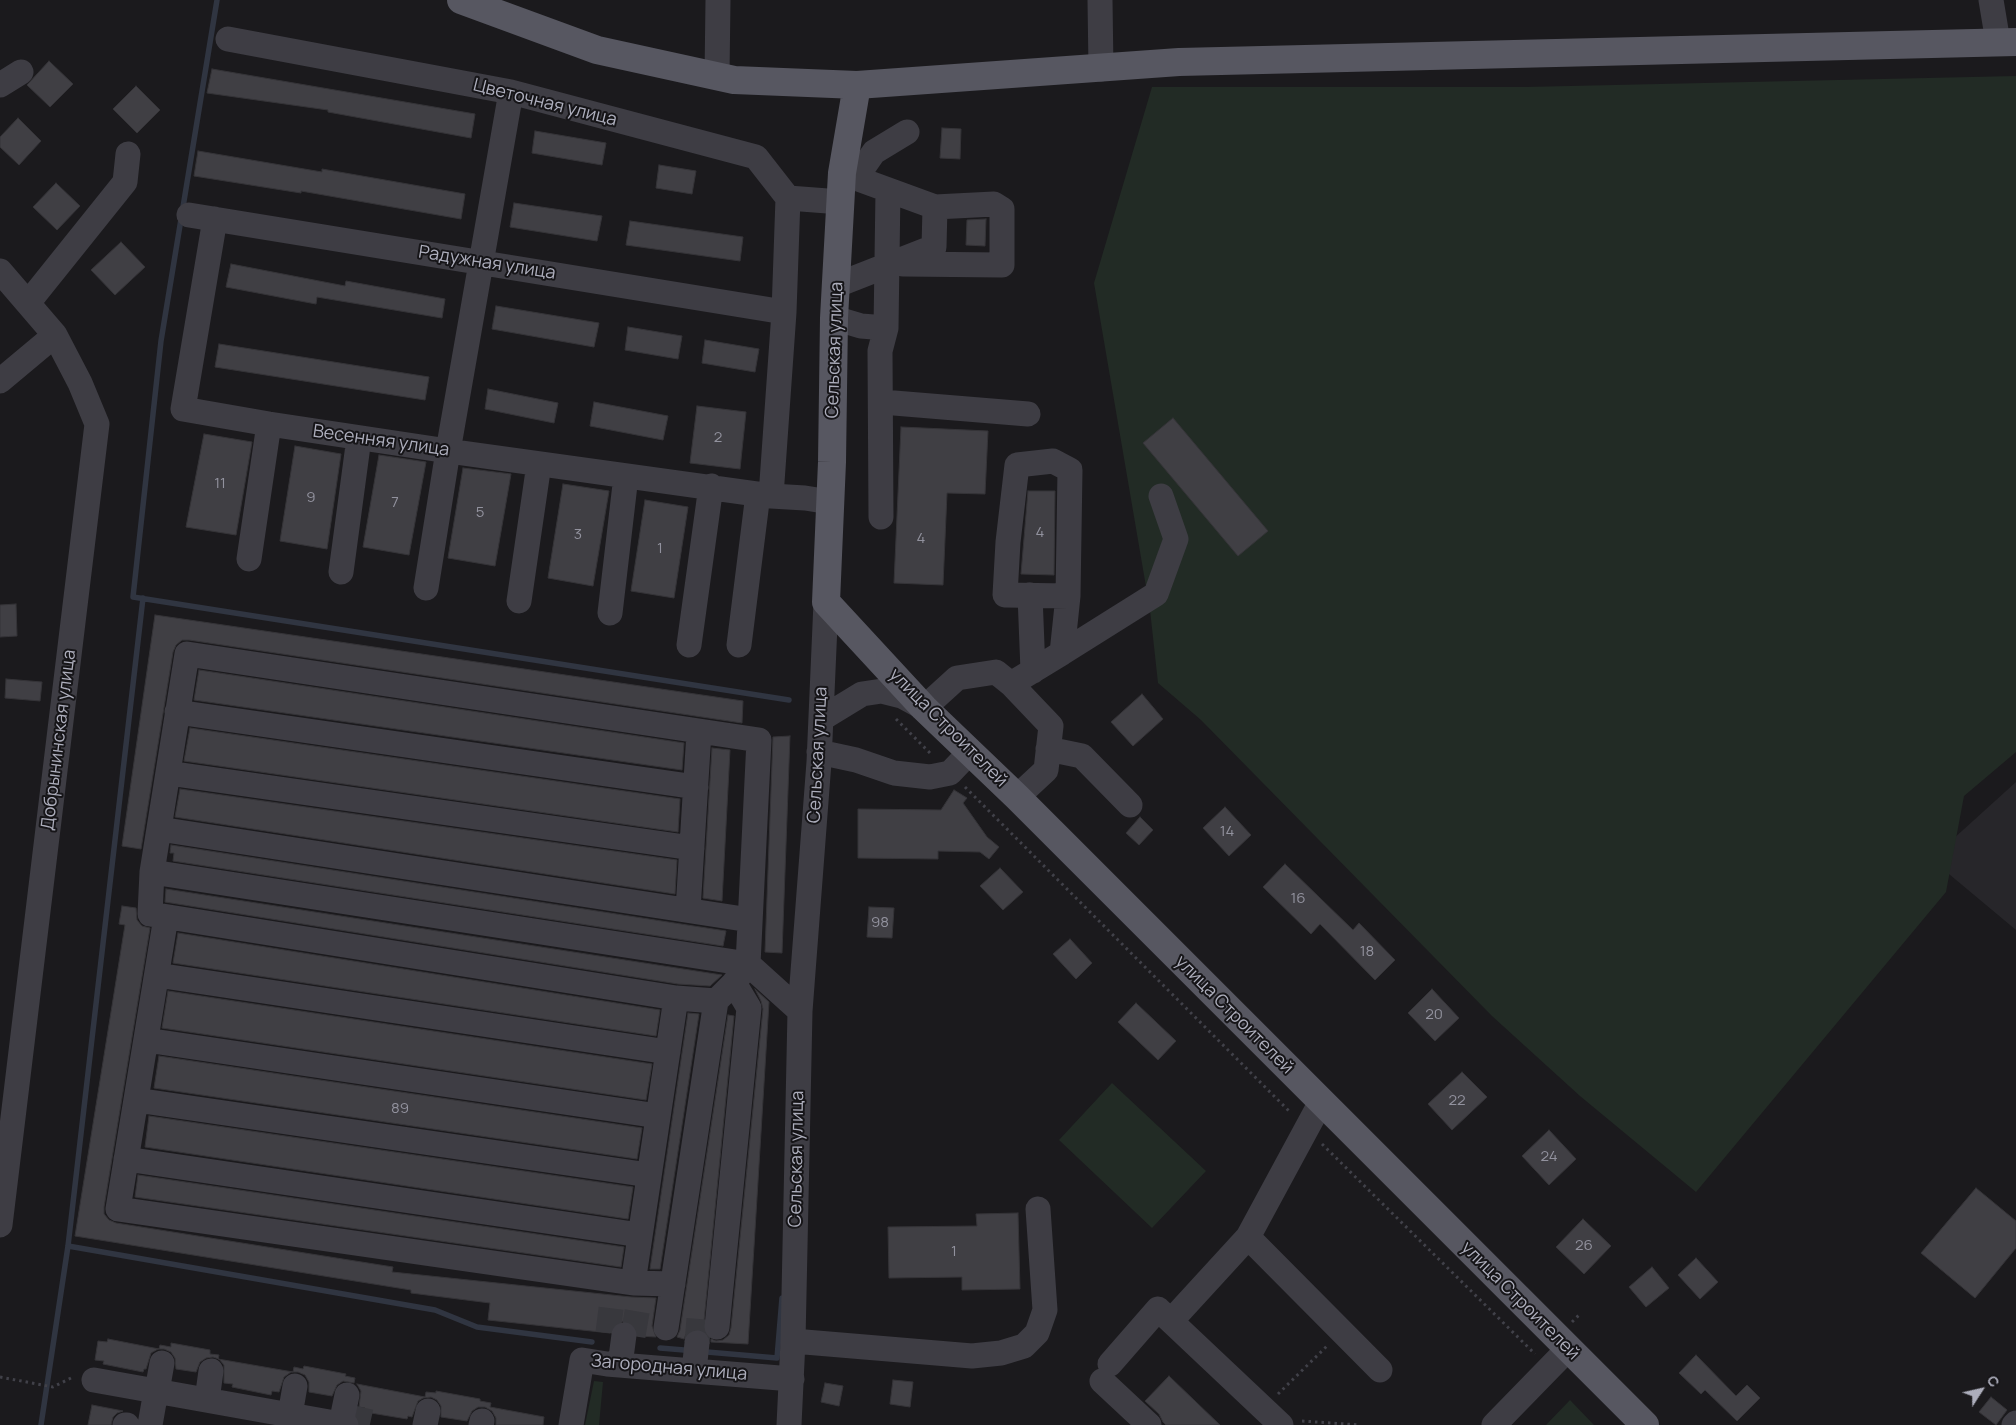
<!DOCTYPE html>
<meta charset="utf-8">
<style>
body{margin:0}
#map{position:relative;width:2016px;height:1425px;overflow:hidden;background:#1b1a1d;font-family:Manrope,sans-serif}
canvas{display:block}
.north{position:absolute;left:1956px;top:1365px;width:50px;height:50px;-webkit-text-stroke:4px #161518;paint-order:stroke;rotate:55deg;font-size:14px;font-weight:700;line-height:20px;text-align:center;color:#adaebc}
.north::after{content:'';display:block;margin:auto;width:18px;height:22px;background:#adaebc;clip-path:polygon(50% 0,100% 100%,50% 72%,0 100%)}
</style>
<div id="map">
<canvas width="2016" height="1425"></canvas>
<div class="north">С</div>
</div>
<script>
const ctx = document.querySelector('canvas').getContext('2d');
ctx.lineJoin = 'round';
function paint(path, color) {
  ctx.fillStyle = color;
  ctx.fill(path, 'evenodd');
}
function shape(rows) {
  const path = new Path2D();
  for (const r of rows) {
    path.moveTo(r[0], r[1]);
    for (let i = 2; i < r.length; i += 2) path.lineTo(r[i], r[i + 1]);
  }
  return path;
}
function trace(path, color, width, dash) {
  ctx.strokeStyle = color;
  ctx.lineWidth = width;
  ctx.lineCap = dash ? 'butt' : 'round';
  ctx.setLineDash(dash || []);
  ctx.stroke(path);
}
function label(font, color, halo, rows, align = 'center') {
  ctx.font = font + ' Manrope,sans-serif';
  ctx.lineWidth = 4;
  ctx.setLineDash([]);
  ctx.textBaseline = 'middle';
  ctx.strokeStyle = halo;
  ctx.fillStyle = color;
  for (const [text, x, y, turn = 0] of rows) {
    ctx.save();
    ctx.translate(x, y);
    ctx.rotate((+turn || 0) * Math.PI / 180);
    ctx.textAlign = isNaN(turn) ? turn : align;
    if (halo) ctx.strokeText(text, 0, 0);
    ctx.fillText(text, 0, 0);
    ctx.restore();
  }
}
paint(shape([
 [2016,782,2016,930,1931,859]
]), '#27262a');
paint(shape([
 [2016,76,2016,752,1964,796,1946,892,1696,1192,1580,1096,1492,1016,1201,720,1158,683,1150,610,1094,283,1152,87,1525,87],
 [1112,1083,1206,1171,1152,1228,1059,1140],
 [594,1381,603,1382,599,1425,585,1425],
 [1570,1400,1594,1425,1546,1425]
]), '#222b25');
trace(shape([
 [217,0,161,341,133,597,789,700],
 [68,1246,435,1310,477,1327,592,1342],
 [660,1348,684,1350],
 [707,1352,777,1358,782,1298],
 [41,1425,68,1246,143,598]
]), '#303541', 5.5);
const building = shape([
 [49,61,73,84,50,107,27,85,49,61],
 [212,69,475,114,471,138,328,112,328,110,207,93,212,69],
 [136,86,160,110,137,133,113,109,136,86],
 [18,118,41,141,19,165,0,147,0,137,18,118],
 [942,128,961,129,960,159,940,158,942,128],
 [535,131,606,143,602,165,532,153,535,131],
 [198,151,322,172,322,169,465,194,461,219,301,191,301,193,194,176,198,151],
 [659,165,696,171,692,194,656,188,659,165],
 [56,183,80,206,57,230,33,207,56,183],
 [514,203,602,216,597,241,510,227,514,203],
 [986,219,985,246,966,245,967,220,986,219],
 [630,221,743,237,740,261,626,245,630,221],
 [121,242,145,267,115,295,91,270,121,242],
 [231,264,345,286,346,281,445,299,442,318,317,297,316,304,226,287,231,264],
 [496,306,599,323,594,347,492,329,496,306],
 [628,327,682,336,678,359,625,350,628,327],
 [705,340,759,349,755,372,702,363,705,340],
 [219,344,429,377,425,400,215,367,219,344],
 [488,389,558,403,554,423,485,409,488,389],
 [594,402,668,416,663,440,590,426,594,402],
 [697,406,746,412,740,469,690,463,697,406],
 [1173,418,1268,531,1238,556,1143,443,1173,418],
 [901,427,988,431,985,494,947,493,943,585,894,583,901,427],
 [204,434,252,442,236,535,186,527,204,434],
 [295,446,341,454,327,549,280,541,295,446],
 [379,455,426,462,409,555,363,547,379,455],
 [463,468,511,474,495,566,448,558,463,468],
 [563,484,609,491,593,586,548,578,563,484],
 [1028,491,1055,491,1054,575,1021,574,1028,491],
 [645,500,688,507,674,598,631,591,645,500],
 [16,604,17,636,0,637,0,605,16,604],
 [155,615,743,701,742,723,189,640,182,640,176,645,173,652,141,849,122,846,155,615],
 [199,670,684,743,682,770,194,700,199,670],
 [6,679,42,682,40,701,5,698,6,679],
 [1142,694,1163,719,1133,746,1111,722,1142,694],
 [190,728,680,799,678,832,184,761,190,728],
 [790,736,782,953,765,952,773,737,790,736],
 [712,748,730,750,722,901,703,898,712,748],
 [180,789,677,860,675,894,175,817,180,789],
 [954,790,967,798,963,803,987,837,999,847,989,859,980,852,938,851,938,859,858,858,858,809,941,810,954,790],
 [1225,807,1251,835,1229,856,1203,828,1225,807],
 [1140,817,1153,830,1139,845,1126,833,1140,817],
 [171,845,726,931,723,946,173,861,174,853,170,853,171,845],
 [1285,864,1353,930,1359,923,1395,960,1375,980,1320,924,1311,934,1263,887,1285,864],
 [1000,868,1023,892,1003,910,980,886,1000,868],
 [166,889,722,975,710,986,678,984,165,902,166,889],
 [122,906,136,908,137,920,142,926,150,928,104,1207,104,1214,109,1220,116,1223,393,1267,392,1272,631,1297,656,1298,652,1326,656,1337,638,1336,637,1329,633,1324,625,1321,618,1322,613,1326,610,1333,488,1320,490,1303,411,1293,411,1290,75,1236,125,925,119,924,122,906],
 [869,907,894,908,892,938,867,937,869,907],
 [178,933,660,1010,656,1036,173,963,178,933],
 [1070,939,1092,963,1076,979,1053,954,1070,939],
 [755,989,769,1002,748,1344,711,1342,711,1339,716,1341,723,1340,729,1335,731,1328,763,1009,761,1001,755,989],
 [1432,989,1459,1018,1435,1041,1408,1013,1432,989],
 [168,991,652,1064,646,1100,162,1028,168,991],
 [1136,1003,1176,1041,1158,1060,1118,1022,1136,1003],
 [688,1013,699,1014,660,1269,650,1269,688,1013],
 [728,1015,734,1016,703,1331,698,1329,692,1330,686,1334,684,1339,677,1337,680,1330,728,1015],
 [159,1056,642,1128,637,1159,154,1088,159,1056],
 [1462,1072,1487,1097,1452,1130,1428,1104,1462,1072],
 [149,1116,633,1187,628,1219,145,1147,149,1116],
 [1549,1130,1576,1159,1549,1185,1522,1156,1549,1130],
 [138,1175,624,1247,621,1267,135,1197,138,1175],
 [1976,1188,2016,1221,2016,1248,1975,1298,1921,1253,1976,1188],
 [1018,1213,1020,1289,962,1290,962,1277,889,1278,888,1227,977,1226,976,1214,1018,1213],
 [1583,1219,1611,1246,1584,1274,1556,1247,1583,1219],
 [1696,1258,1718,1282,1700,1299,1678,1275,1696,1258],
 [1652,1267,1669,1288,1646,1307,1629,1287,1652,1267],
 [108,1339,159,1349,160,1345,171,1347,171,1343,210,1350,210,1354,219,1355,218,1359,293,1372,294,1367,303,1369,304,1366,346,1374,345,1376,355,1378,354,1383,343,1381,337,1385,332,1396,309,1392,309,1382,305,1375,298,1372,291,1372,284,1377,279,1392,272,1391,271,1395,232,1387,233,1384,224,1383,224,1365,219,1359,213,1357,206,1358,200,1362,196,1372,176,1369,175,1358,171,1352,164,1349,158,1349,151,1353,146,1369,144,1369,143,1372,103,1364,104,1361,95,1360,98,1341,107,1342,108,1339],
 [1696,1355,1736,1396,1747,1385,1760,1398,1737,1421,1705,1390,1701,1394,1679,1373,1696,1355],
 [1169,1376,1220,1425,1166,1425,1163,1422,1159,1414,1145,1401,1169,1376],
 [893,1380,913,1382,910,1407,890,1404,893,1380],
 [825,1383,843,1386,839,1406,821,1402,825,1383],
 [357,1384,425,1397,426,1392,436,1393,436,1391,480,1399,480,1401,491,1403,490,1407,544,1417,543,1425,496,1425,496,1418,492,1411,485,1407,478,1407,472,1411,467,1421,441,1417,441,1406,437,1400,431,1397,423,1398,418,1401,412,1417,408,1416,407,1419,365,1412,365,1408,359,1407,361,1391,357,1384],
 [1991,1397,2007,1410,1996,1425,1979,1412,1991,1397],
 [92,1405,123,1411,117,1413,113,1417,111,1425,88,1425,92,1405]
]);
paint(building, '#403f44');
trace(building, '#353438', 1);
trace(shape([
 [608,1333,612,1301],
 [633,1336,638,1306],
 [697,1343,699,1319],
 [357,1425,361,1407]
]), '#38383d', 25, [25, 12]);
trace(shape([
 [896,719,932,755],
 [965,787,1291,1113],
 [1322,1144,1535,1354],
 [1572,1322,1579,1315],
 [0,1377,53,1387,73,1377],
 [1278,1394,1327,1346],
 [1302,1421,1360,1425]
]), '#414149', 3, [2.5, 4]);
trace(shape([
 [1100,0,1101,69],
 [1991,0,1998,42],
 [228,39,511,92,756,157,788,198,841,202],
 [717,76,718,0],
 [0,85,21,72],
 [856,178,874,152,907,132],
 [189,215,784,312],
 [215,219,183,409,269,424,448,451,771,496,805,498,830,502],
 [903,264,1002,265,1002,209,994,204,935,207],
 [0,271,55,335],
 [837,285,934,247,935,207,842,173],
 [28,303,125,182,128,154],
 [834,318,861,326,886,328,880,351,881,517],
 [886,328,888,190],
 [0,381,55,335,80,383,97,424,0,1225],
 [882,402,1028,414],
 [771,496,784,312,788,198],
 [249,559,269,424],
 [341,572,359,438],
 [426,588,448,451,511,92],
 [1030,595,1033,671],
 [519,601,539,464],
 [610,613,626,476],
 [689,645,711,486],
 [739,645,758,494],
 [1062,653,1156,594,1176,539,1161,496],
 [187,654,759,740,748,964,734,983,716,1001,676,998,150,914,152,872,187,654],
 [1011,684,1062,653,1068,596,1070,470,1053,461,1017,465,1008,542,1005,595,1068,596],
 [177,712,696,787],
 [821,719,862,694,882,691,902,696,924,708,957,678,996,672,1011,684,1051,726,1046,770,1017,797],
 [1048,749,1082,756,1130,805],
 [819,752,856,760,894,773,930,777,950,773,970,752],
 [168,773,692,848],
 [159,829,750,920],
 [152,872,748,964,800,1011],
 [688,910,699,732],
 [166,917,118,1209,633,1283,673,1284],
 [157,975,668,1052],
 [146,1040,658,1116],
 [136,1100,649,1175],
 [1321,1102,1248,1237,1380,1370],
 [126,1159,640,1235],
 [633,1283,676,998],
 [1171,1321,1248,1237],
 [717,1327,749,1008,734,983],
 [666,1328,716,1001],
 [793,1341,972,1356,1001,1353,1024,1346,1037,1333,1045,1310,1038,1209],
 [1110,1364,1158,1309,1281,1425],
 [620,1365,624,1335],
 [694,1371,697,1343],
 [94,1380,346,1425],
 [1102,1381,1149,1425],
 [157,1391,162,1363],
 [207,1400,211,1371],
 [290,1415,295,1386],
 [341,1424,347,1395],
 [125,1425,127,1425],
 [150,1425,156,1391],
 [425,1425,428,1411],
 [481,1425,482,1421],
 [571,1425,582,1360,607,1364,792,1379],
 [789,1425,793,1341,800,1011,819,762,826,602],
 [1494,1425,1568,1349],
 [2014,1425,2016,1423]
]), '#3e3d44', 25);
trace(shape([
 [461,0,597,50,734,80,857,85,1179,62,2016,42],
 [857,85,842,173,834,318,832,462,826,602,924,708,1017,797,1645,1425]
]), '#575761', 28);
label('15px', '#92929e', null, [
 ["2",718,438],
 ["11",220,484],
 ["9",311,498],
 ["7",395,503],
 ["5",480,513],
 ["4",1040,533],
 ["3",578,535],
 ["4",921,539],
 ["1",660,549],
 ["14",1227,832],
 ["16",1298,899],
 ["98",880,923],
 ["18",1367,952],
 ["20",1434,1015],
 ["22",1457,1101],
 ["89",400,1109],
 ["24",1549,1157],
 ["26",1584,1246],
 ["1",954,1252]
]);
label('18px', '#adaebc', '#161518', [
 ["Цветочная улица",545,103,14],
 ["Радужная улица",487,263,9],
 ["Сельская улица",835,350,-88],
 ["Весенняя улица",381,441,8],
 ["улица Строителей",948,728,45],
 ["Добрынинская улица",59,740,-83],
 ["Сельская улица",818,755,-87],
 ["улица Строителей",1234,1015,45],
 ["Сельская улица",797,1159,-89],
 ["улица Строителей",1520,1301,45],
 ["Загородная улица",669,1368,5]
]);
</script>
